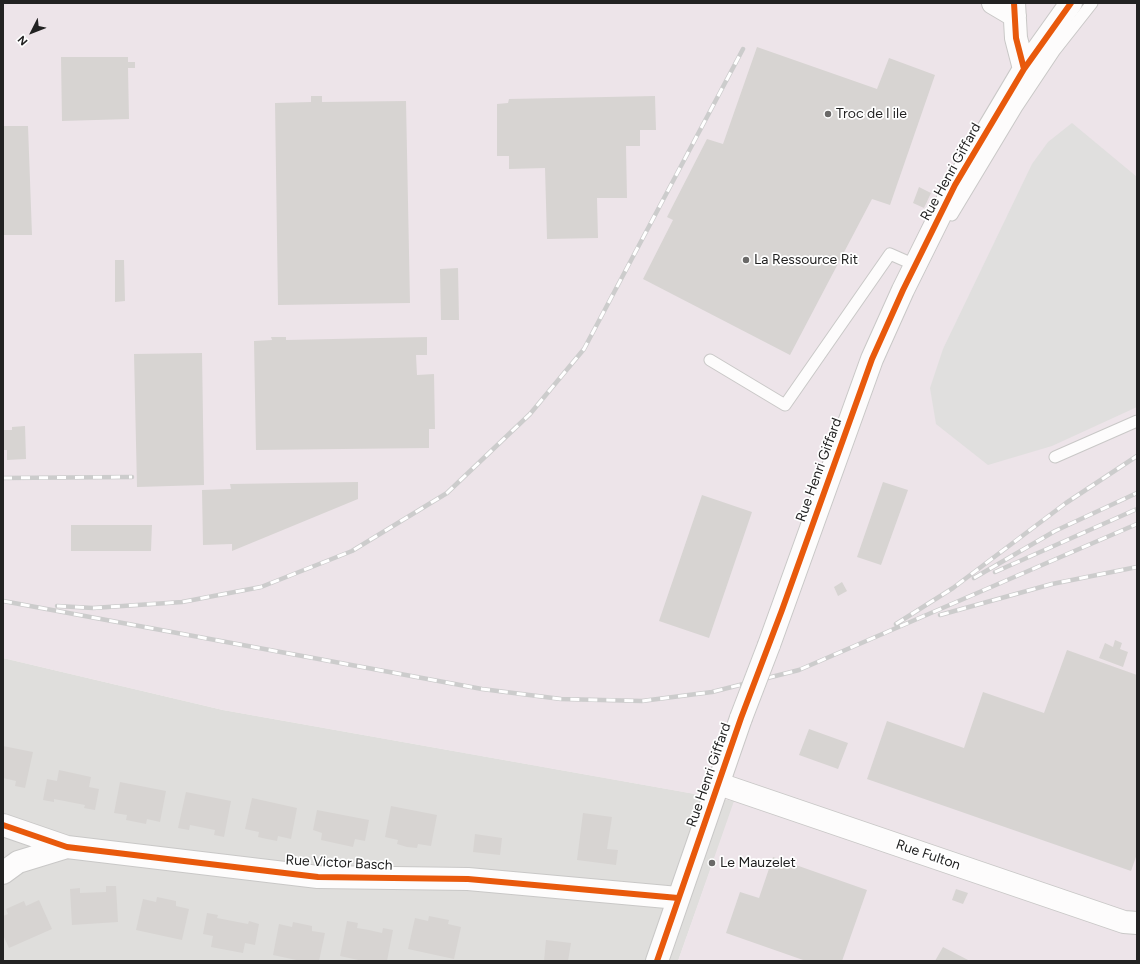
<!DOCTYPE html>
<style>
body{margin:0}
#map{position:relative;width:1140px;height:964px;overflow:hidden;background:#f0eeeb;font-family:Figtree,sans-serif}
canvas{display:block}
.frame{position:absolute;inset:0;border:4px solid #222;pointer-events:none}
.north{position:absolute;left:12px;top:12px;width:40px;height:40px;-webkit-text-stroke:3px #fff;paint-order:stroke;rotate:228deg;font-size:11px;font-weight:700;line-height:16px;text-align:center;color:#222}
.north::after{content:'';display:block;margin:auto;width:14px;height:18px;background:#222;clip-path:polygon(50% 0,100% 100%,50% 72%,0 100%)}
</style>
<div id="map">
<canvas width="1140" height="964"></canvas>
<div class="frame"></div>
<div class="north">N</div>
</div>
<script>
const ctx = document.querySelector('canvas').getContext('2d');
ctx.lineJoin = 'round';
function paint(path, color) {
  ctx.fillStyle = color;
  ctx.fill(path, 'evenodd');
}
function shape(rows) {
  const path = new Path2D();
  for (const r of rows) {
    path.moveTo(r[0], r[1]);
    for (let i = 2; i < r.length; i += 2) path.lineTo(r[i], r[i + 1]);
  }
  return path;
}
function trace(path, color, width, dash) {
  ctx.strokeStyle = color;
  ctx.lineWidth = width;
  ctx.lineCap = dash ? 'butt' : 'round';
  ctx.setLineDash(dash || []);
  ctx.stroke(path);
}
function label(font, color, halo, rows, align = 'center') {
  ctx.font = font + ' Figtree,sans-serif';
  ctx.lineWidth = 3.5;
  ctx.setLineDash([]);
  ctx.textBaseline = 'middle';
  ctx.strokeStyle = halo;
  ctx.fillStyle = color;
  for (const [text, x, y, turn = 0] of rows) {
    ctx.save();
    ctx.translate(x, y);
    ctx.rotate((+turn || 0) * Math.PI / 180);
    ctx.textAlign = isNaN(turn) ? turn : align;
    if (halo) ctx.strokeText(text, 0, 0);
    ctx.fillText(text, 0, 0);
    ctx.restore();
  }
}
paint(shape([
 [3,658,223,710,735,801,678,961,3,961]
]), '#dfdedc');
paint(shape([
 [3,3,1137,3,1137,961,678,961,734,801,223,710,3,658]
]), '#ede4e9');
paint(shape([
 [1072,123,1137,177,1137,407,1052,446,988,465,936,424,930,388,943,349,1032,164,1048,142]
]), '#e0dfde');
paint(shape([
 [757,47,877,89,889,58,935,75,890,205,872,199,790,355,643,279,673,220,667,217,707,139,723,144],
 [61,57,128,57,128,62,135,62,135,68,128,68,129,119,62,121],
 [311,96,322,96,322,102,406,101,410,303,278,305,275,103,311,102],
 [655,96,656,130,640,130,640,146,626,146,627,198,597,198,598,238,547,239,545,168,509,169,509,156,497,156,497,104,508,103,509,99],
 [3,126,28,126,32,235,3,235],
 [919,187,931,193,924,208,913,203],
 [115,260,124,260,125,301,115,302],
 [458,268,459,320,441,320,440,269],
 [271,337,286,337,286,340,427,337,427,355,416,355,417,375,434,374,435,429,429,429,429,448,256,450,254,341,272,340],
 [202,353,204,485,137,487,134,354],
 [25,426,26,459,7,460,7,450,3,450,3,430,12,430,12,427],
 [358,482,358,499,232,551,232,544,203,545,202,490,231,489,230,484],
 [883,482,908,490,881,565,857,557],
 [702,495,752,512,709,638,659,621],
 [71,525,152,525,151,551,71,551],
 [842,582,847,591,838,596,834,587],
 [1115,640,1122,643,1120,649,1128,652,1123,667,1099,658,1105,643,1113,647],
 [1067,650,1137,675,1137,854,1131,871,867,779,887,721,964,748,983,692,1044,713],
 [809,729,848,743,838,769,799,755],
 [3,746,33,752,25,788,15,786,16,781,3,778],
 [59,770,91,777,89,787,99,789,95,810,84,808,85,805,54,799,54,802,43,800,47,779,57,781],
 [120,782,166,791,160,822,147,819,146,824,126,820,127,815,114,813],
 [186,792,231,801,224,837,214,835,215,830,190,825,189,830,178,828],
 [252,798,297,808,291,839,278,836,277,841,267,839,258,837,259,832,245,829],
 [391,806,437,815,431,846,418,844,417,848,407,847,397,844,398,840,385,837],
 [317,810,369,820,365,841,355,839,353,847,321,840,322,833,313,830],
 [583,813,612,817,607,849,618,850,616,865,577,860],
 [475,834,502,838,500,855,473,852],
 [773,857,867,890,842,961,806,961,726,933,740,892,759,898],
 [106,886,116,886,118,922,72,925,70,889,80,888,80,893,106,892],
 [956,889,968,893,963,904,952,900],
 [157,897,176,901,176,906,189,909,182,940,136,930,143,899,156,902],
 [39,900,52,929,9,948,3,935,3,916,8,914,6,909,24,901,26,906],
 [207,913,218,915,217,918,248,924,249,921,259,924,255,945,245,943,243,953,211,947,213,936,203,934],
 [429,916,449,920,448,924,461,927,454,959,408,949,415,918,428,921],
 [347,921,358,923,357,928,369,930,382,933,383,928,393,930,387,961,363,961,340,956],
 [293,922,312,926,312,931,325,933,319,961,301,961,273,955,279,924,292,927],
 [546,940,571,943,568,961,544,961],
 [943,947,970,961,935,961]
]), '#d7d4d2');
const service = shape([
 [952,215,1017,107,1055,50,1092,3],
 [710,360,785,405,890,254,915,265],
 [1055,457,1137,421]
]);
const minor = shape([
 [719,784,1124,922,1137,923],
 [3,825,67,847,318,877,468,879,678,898],
 [3,873,18,862,67,847]
]);
const tertiary = shape([
 [993,3,1015,16],
 [1014,3,1016,38,1024,69],
 [769,645,872,359,903,290,955,185,1024,69,1071,3],
 [657,961,741,718]
]);
trace(service, '#c9c8c7', 13);
trace(minor, '#c9c8c7', 24);
trace(tertiary, '#c9c8c7', 24);
trace(service, '#fdfcfc', 11);
trace(minor, '#fdfcfc', 22);
trace(tertiary, '#fdfcfc', 22);
const rail = shape([
 [3,478,132,477],
 [995,572,1137,509],
 [974,578,1055,531,1137,493],
 [3,601,482,689,561,699,642,701,712,692,799,670,1137,524],
 [57,606,93,608,182,602,261,587,352,551,447,493,530,414,584,349,743,49],
 [940,615,1052,584,1137,567],
 [896,624,953,588,1066,503,1137,456]
]);
trace(rail, '#ccc', 4.5);
trace(rail, '#fff', 3, [9]);
const tertiaryBridge = shape([
 [741,718,769,645]
]);
trace(tertiaryBridge, '#c9c8c7', 24, []);
trace(tertiaryBridge, '#fdfcfc', 22);
trace(shape([
 [1014,3,1016,38,1024,69],
 [3,825,67,847,318,877,468,879,678,898],
 [657,961,741,718,782,610,872,359,903,290,955,185,1024,69,1071,3]
]), '#e8590c', 6);
for (const [x, y, r, color] of [
 [828,114,4,"#6a6968"],
 [746,260,4,"#6a6968"],
 [712,863,4,"#6a6968"]
]) {
  const dot = new Path2D();
  dot.arc(x, y, r, 0, 2 * Math.PI);
  ctx.fillStyle = color;
  ctx.fill(dot);
  trace(dot, '#fff', 1.5);
}
label('14px', '#222', '#fff', [
 ["Troc de l ile",836,114],
 ["La Ressource Rit",754,260],
 ["Le Mauzelet",720,863]
], 'left');
label('14px', '#222', '#fff', [
 ["Rue Henri Giffard",951,172,-61],
 ["Rue Henri Giffard",819,470,-70],
 ["Rue Henri Giffard",709,775,-71],
 ["Rue Fulton",928,855,19],
 ["Rue Victor Basch",339,863,3]
]);
</script>
